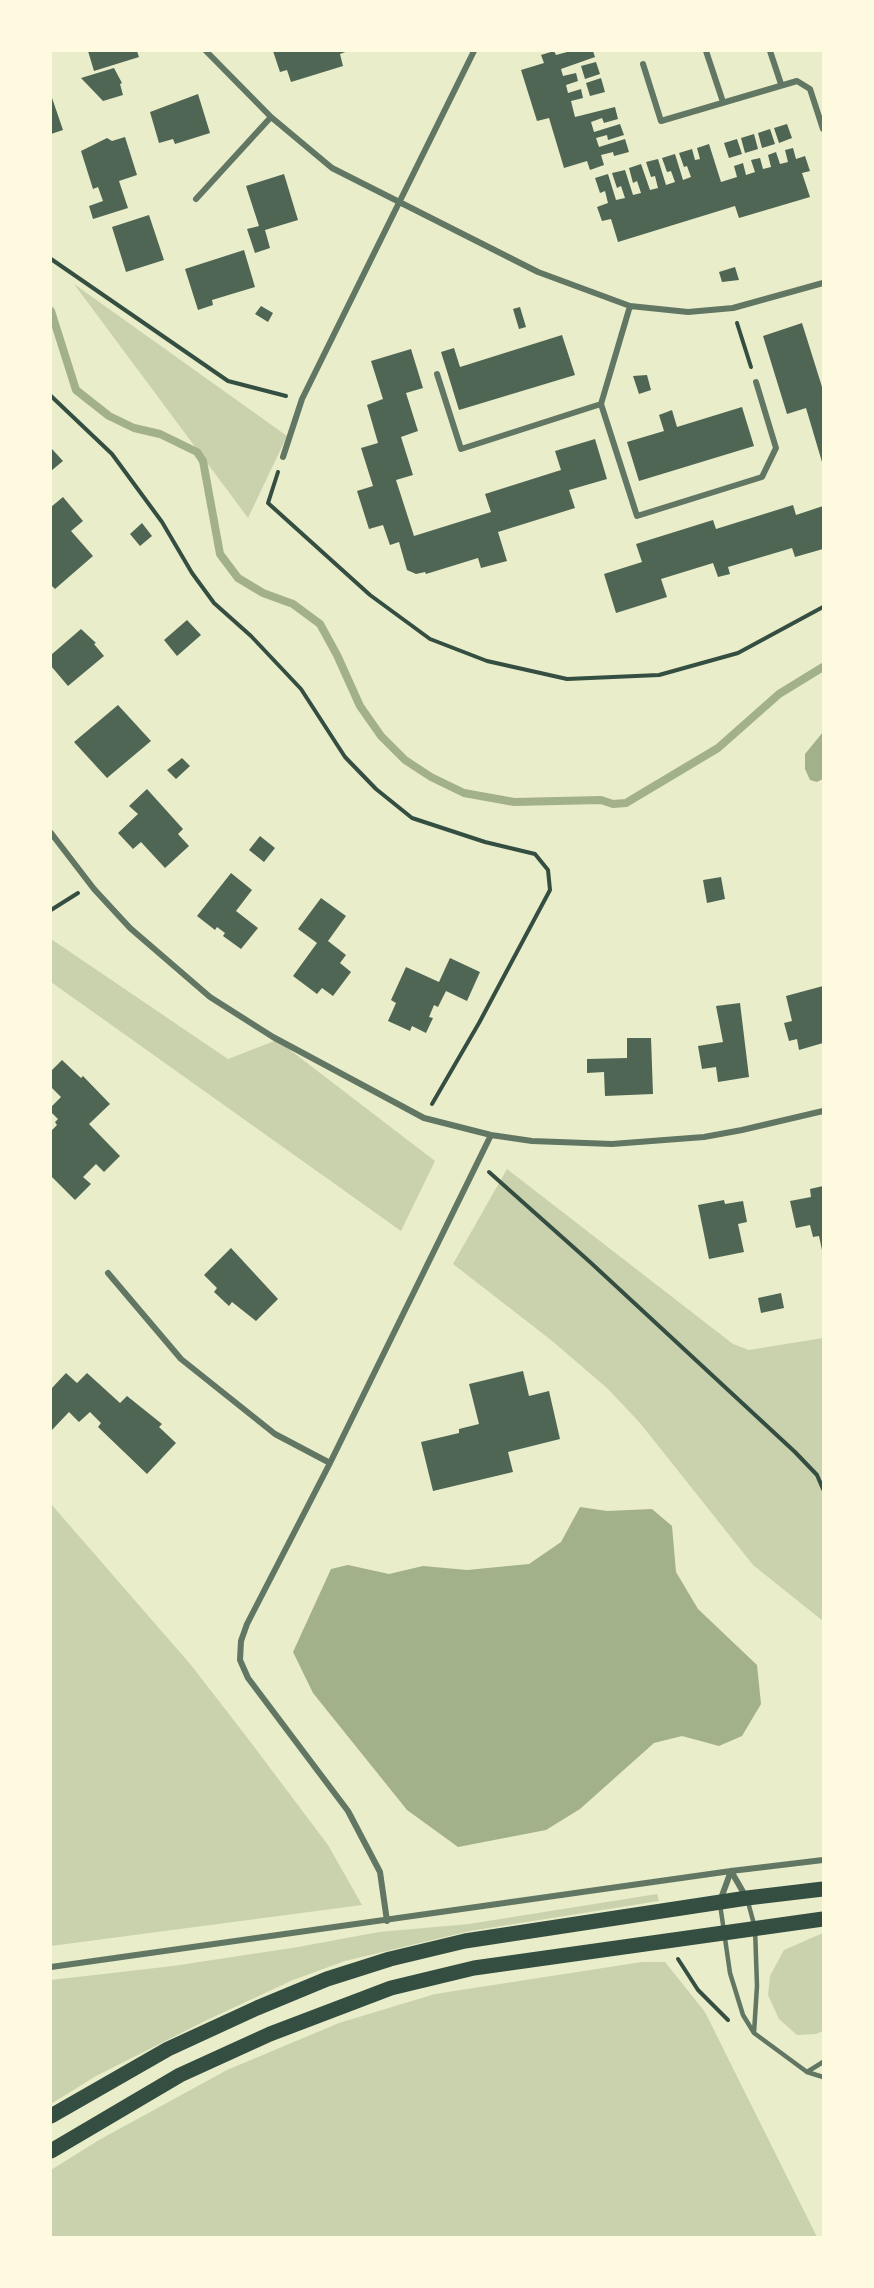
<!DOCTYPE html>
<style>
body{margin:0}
#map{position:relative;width:874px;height:2288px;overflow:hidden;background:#e9edc9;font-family:"DM Sans",sans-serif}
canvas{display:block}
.frame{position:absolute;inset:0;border:52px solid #fefae0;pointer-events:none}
</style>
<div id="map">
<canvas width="874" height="2288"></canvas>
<div class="frame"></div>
</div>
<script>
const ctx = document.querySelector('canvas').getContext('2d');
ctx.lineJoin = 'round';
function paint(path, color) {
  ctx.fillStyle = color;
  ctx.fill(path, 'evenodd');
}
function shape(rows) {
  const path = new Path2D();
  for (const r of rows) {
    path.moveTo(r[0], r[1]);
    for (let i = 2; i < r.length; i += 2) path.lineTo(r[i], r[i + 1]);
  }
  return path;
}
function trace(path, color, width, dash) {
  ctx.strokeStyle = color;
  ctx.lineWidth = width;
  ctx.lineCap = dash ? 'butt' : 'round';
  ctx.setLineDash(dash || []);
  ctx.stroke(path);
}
paint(shape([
 [74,284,287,436,248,518],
 [51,939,228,1059,277,1040,435,1161,401,1231,51,982],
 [507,1169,733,1344,749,1350,823,1338,823,1621,753,1565,640,1423,608,1389,551,1340,453,1264],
 [51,1504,191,1665,249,1740,328,1845,362,1905,51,1946],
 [657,1894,659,1901,470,1931,345,1961,293,1980,207,2020,96,2076,51,2104,51,1980,173,1966,298,1947,379,1932,469,1924],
 [823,1933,823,2031,816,2034,797,2035,779,2019,768,1995,770,1976,784,1950],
 [642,1962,665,1962,705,2012,817,2237,51,2237,51,2170,99,2140,227,2070,339,2023,435,1994]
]), '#cad2ad');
paint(shape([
 [823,732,823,779,817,782,810,780,805,769,805,754],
 [580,1507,607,1511,652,1509,672,1526,676,1572,698,1609,757,1665,761,1704,742,1736,719,1746,682,1736,654,1743,580,1809,546,1830,458,1847,407,1810,313,1693,293,1652,331,1569,348,1565,389,1574,423,1566,467,1570,529,1564,561,1542]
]), '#a3b18a');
trace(shape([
 [51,311,76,390,109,416,134,428,160,434,197,452,203,461,220,554,238,578,263,593,293,604,320,624,337,655,360,706,381,736,405,760,431,777,464,793,514,802,601,800,613,804,626,803,718,748,779,694,823,667]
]), '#a3b18a', 8);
paint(shape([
 [88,51,137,51,139,57,94,71],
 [273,51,348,51,340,54,343,66,291,82,287,70,280,72],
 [554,51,556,55,571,51,593,51,595,57,561,69,563,76,576,73,578,81,566,85,568,93,581,89,583,98,571,101,575,117,615,107,618,119,604,123,602,118,591,122,594,132,620,124,624,135,608,140,607,135,596,138,599,147,625,139,629,152,614,156,613,152,601,155,604,165,590,170,587,161,564,168,549,118,537,121,521,70,544,63,541,55],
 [596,62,600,74,585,79,581,66],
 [114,68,122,83,120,84,123,95,103,101,81,78],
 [601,78,605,92,590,96,586,83],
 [198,94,210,133,175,144,173,139,159,143,150,112],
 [51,95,63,130,51,134],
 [787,124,792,138,779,143,774,128],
 [770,129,775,144,762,148,758,133],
 [754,134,758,149,745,153,741,138],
 [125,137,137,175,119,181,128,208,93,219,89,206,103,201,98,187,93,189,81,151,107,138,112,141],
 [737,139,742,154,729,158,724,143],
 [709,144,721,182,737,177,734,166,743,163,746,175,755,172,751,160,760,158,763,169,771,167,768,155,776,152,780,164,788,162,785,150,793,148,796,159,805,156,810,171,802,173,810,197,739,218,735,206,618,242,611,219,602,221,597,207,608,203,605,191,600,193,595,178,608,174,616,200,625,198,621,186,617,188,612,173,625,170,633,195,641,193,637,181,633,183,629,168,641,164,650,190,658,188,655,176,651,177,646,162,658,159,666,185,675,182,671,171,667,172,662,158,675,154,683,180,691,177,687,166,684,167,679,153,692,149,695,160,700,159,697,148],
 [284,174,298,220,265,230,270,248,255,253,247,229,259,226,246,186],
 [149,215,164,260,126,272,112,227],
 [244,250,255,287,212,300,213,305,198,310,185,269],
 [735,267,739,280,722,282,719,272],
 [261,306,273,313,268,322,255,314],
 [520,307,526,327,519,329,513,309],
 [802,323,823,390,822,462,806,408,787,414,763,336],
 [562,335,575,375,459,410,441,352,454,348,460,367],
 [411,349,423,388,406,393,418,431,401,437,413,475,396,480,414,536,491,512,485,494,561,470,555,451,595,439,607,479,569,490,575,508,498,532,507,561,481,568,478,558,426,574,425,572,416,574,407,570,399,542,390,545,383,525,369,529,357,491,373,486,361,448,378,443,367,405,383,399,371,361],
 [647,375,651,390,639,394,633,376],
 [742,407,754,446,639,481,627,442,664,431,659,415,672,410,677,427],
 [52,449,63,461,51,471,51,451],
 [63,497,83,521,71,531,93,556,55,589,51,585,51,507],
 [793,505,796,515,823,506,823,549,795,557,792,548,728,567,730,574,718,577,713,563,661,579,667,597,616,613,604,574,642,562,636,544,713,520,716,529],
 [142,523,152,536,140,546,130,534],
 [187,620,201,635,177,656,164,640],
 [81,629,96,643,94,644,104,656,68,686,51,666,51,655],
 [118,705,151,741,107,778,74,742],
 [182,758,190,766,176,779,167,770],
 [147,789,183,829,178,834,189,846,165,868,141,842,133,849,118,833,138,814,129,806],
 [260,836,275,848,264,862,249,850],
 [231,873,252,890,236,911,258,928,241,949,223,936,225,933,217,927,215,930,197,916],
 [721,877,725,899,707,903,703,880],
 [321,898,346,916,328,941,346,955,340,963,351,972,333,996,322,988,317,994,293,976,317,943,298,929],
 [450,958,480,972,467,1001,446,991,438,1007,434,1005,429,1017,433,1018,426,1033,412,1026,410,1031,388,1021,396,1003,391,1000,406,967,439,982],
 [823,986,823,1043,799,1050,797,1039,789,1041,784,1023,792,1021,786,996],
 [740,1003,749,1077,718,1082,716,1067,702,1069,698,1046,723,1042,716,1006],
 [627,1038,651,1038,653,1094,605,1096,604,1072,587,1073,587,1059,627,1058],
 [62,1060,81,1078,83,1076,110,1104,89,1124,120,1156,104,1172,96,1164,83,1177,91,1184,75,1200,51,1176,51,1131,57,1125,55,1122,58,1119,51,1112,51,1107,61,1097,51,1087,51,1071],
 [823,1186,823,1250,822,1250,819,1236,813,1237,810,1225,796,1228,790,1201,811,1197,810,1189],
 [724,1200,725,1204,743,1201,747,1222,738,1224,744,1252,709,1259,698,1205],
 [231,1248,278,1299,256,1321,232,1302,229,1306,214,1292,217,1288,204,1275],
 [781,1293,784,1308,761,1313,758,1298],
 [523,1371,529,1396,549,1391,560,1439,508,1452,513,1472,433,1491,421,1442,459,1433,459,1429,479,1424,469,1384],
 [66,1373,77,1383,87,1373,120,1403,127,1396,162,1424,159,1427,176,1443,147,1474,98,1427,101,1423,90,1412,79,1422,69,1412,51,1431,51,1389]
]), '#4f6655');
trace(shape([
 [51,259,228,381,286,396],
 [737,323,751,367],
 [51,396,112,454,162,522,192,573,214,603,251,636,301,689,345,757,376,789,412,818,485,842,535,854,548,870,550,890,479,1023,432,1104],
 [278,472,268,503,370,595,430,639,487,661,567,679,659,675,738,653,823,607],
 [51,910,78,893],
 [489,1172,590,1262,795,1452,817,1475,823,1489],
 [678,1959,698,1990,728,2020]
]), '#344e41', 4);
trace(shape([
 [748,1902,755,1928,757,1986,754,2033],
 [720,1904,730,1973,743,2015,754,2033,807,2072,823,2077],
 [807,2072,823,2062]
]), '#617663', 4.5);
trace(shape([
 [206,51,271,117,332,168,538,272,630,306,688,312,733,308,823,283],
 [706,51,723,102],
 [770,51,781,84],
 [643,64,661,121,797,81,810,89,823,129],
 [196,199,271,117],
 [630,306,601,404,637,516,762,477,776,448,756,382],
 [437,374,461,449,601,404],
 [283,457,302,399,474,51],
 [51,833,94,889,130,928,210,997,273,1037,424,1118,491,1135,532,1141,612,1144,704,1137,742,1130,823,1111],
 [108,1273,181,1359,275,1434,330,1463],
 [731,1871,746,1897],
 [720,1901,731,1871],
 [387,1921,380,1872,348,1811,248,1678,240,1660,241,1641,247,1624,330,1463,491,1135],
 [51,1967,731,1871,823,1860]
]), '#617663', 6);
trace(shape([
 [51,2116,168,2049,257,2008,327,1979,390,1959,465,1941,747,1898,823,1889],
 [51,2151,180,2075,270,2034,391,1988,474,1968,823,1919]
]), '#344e41', 15);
</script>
